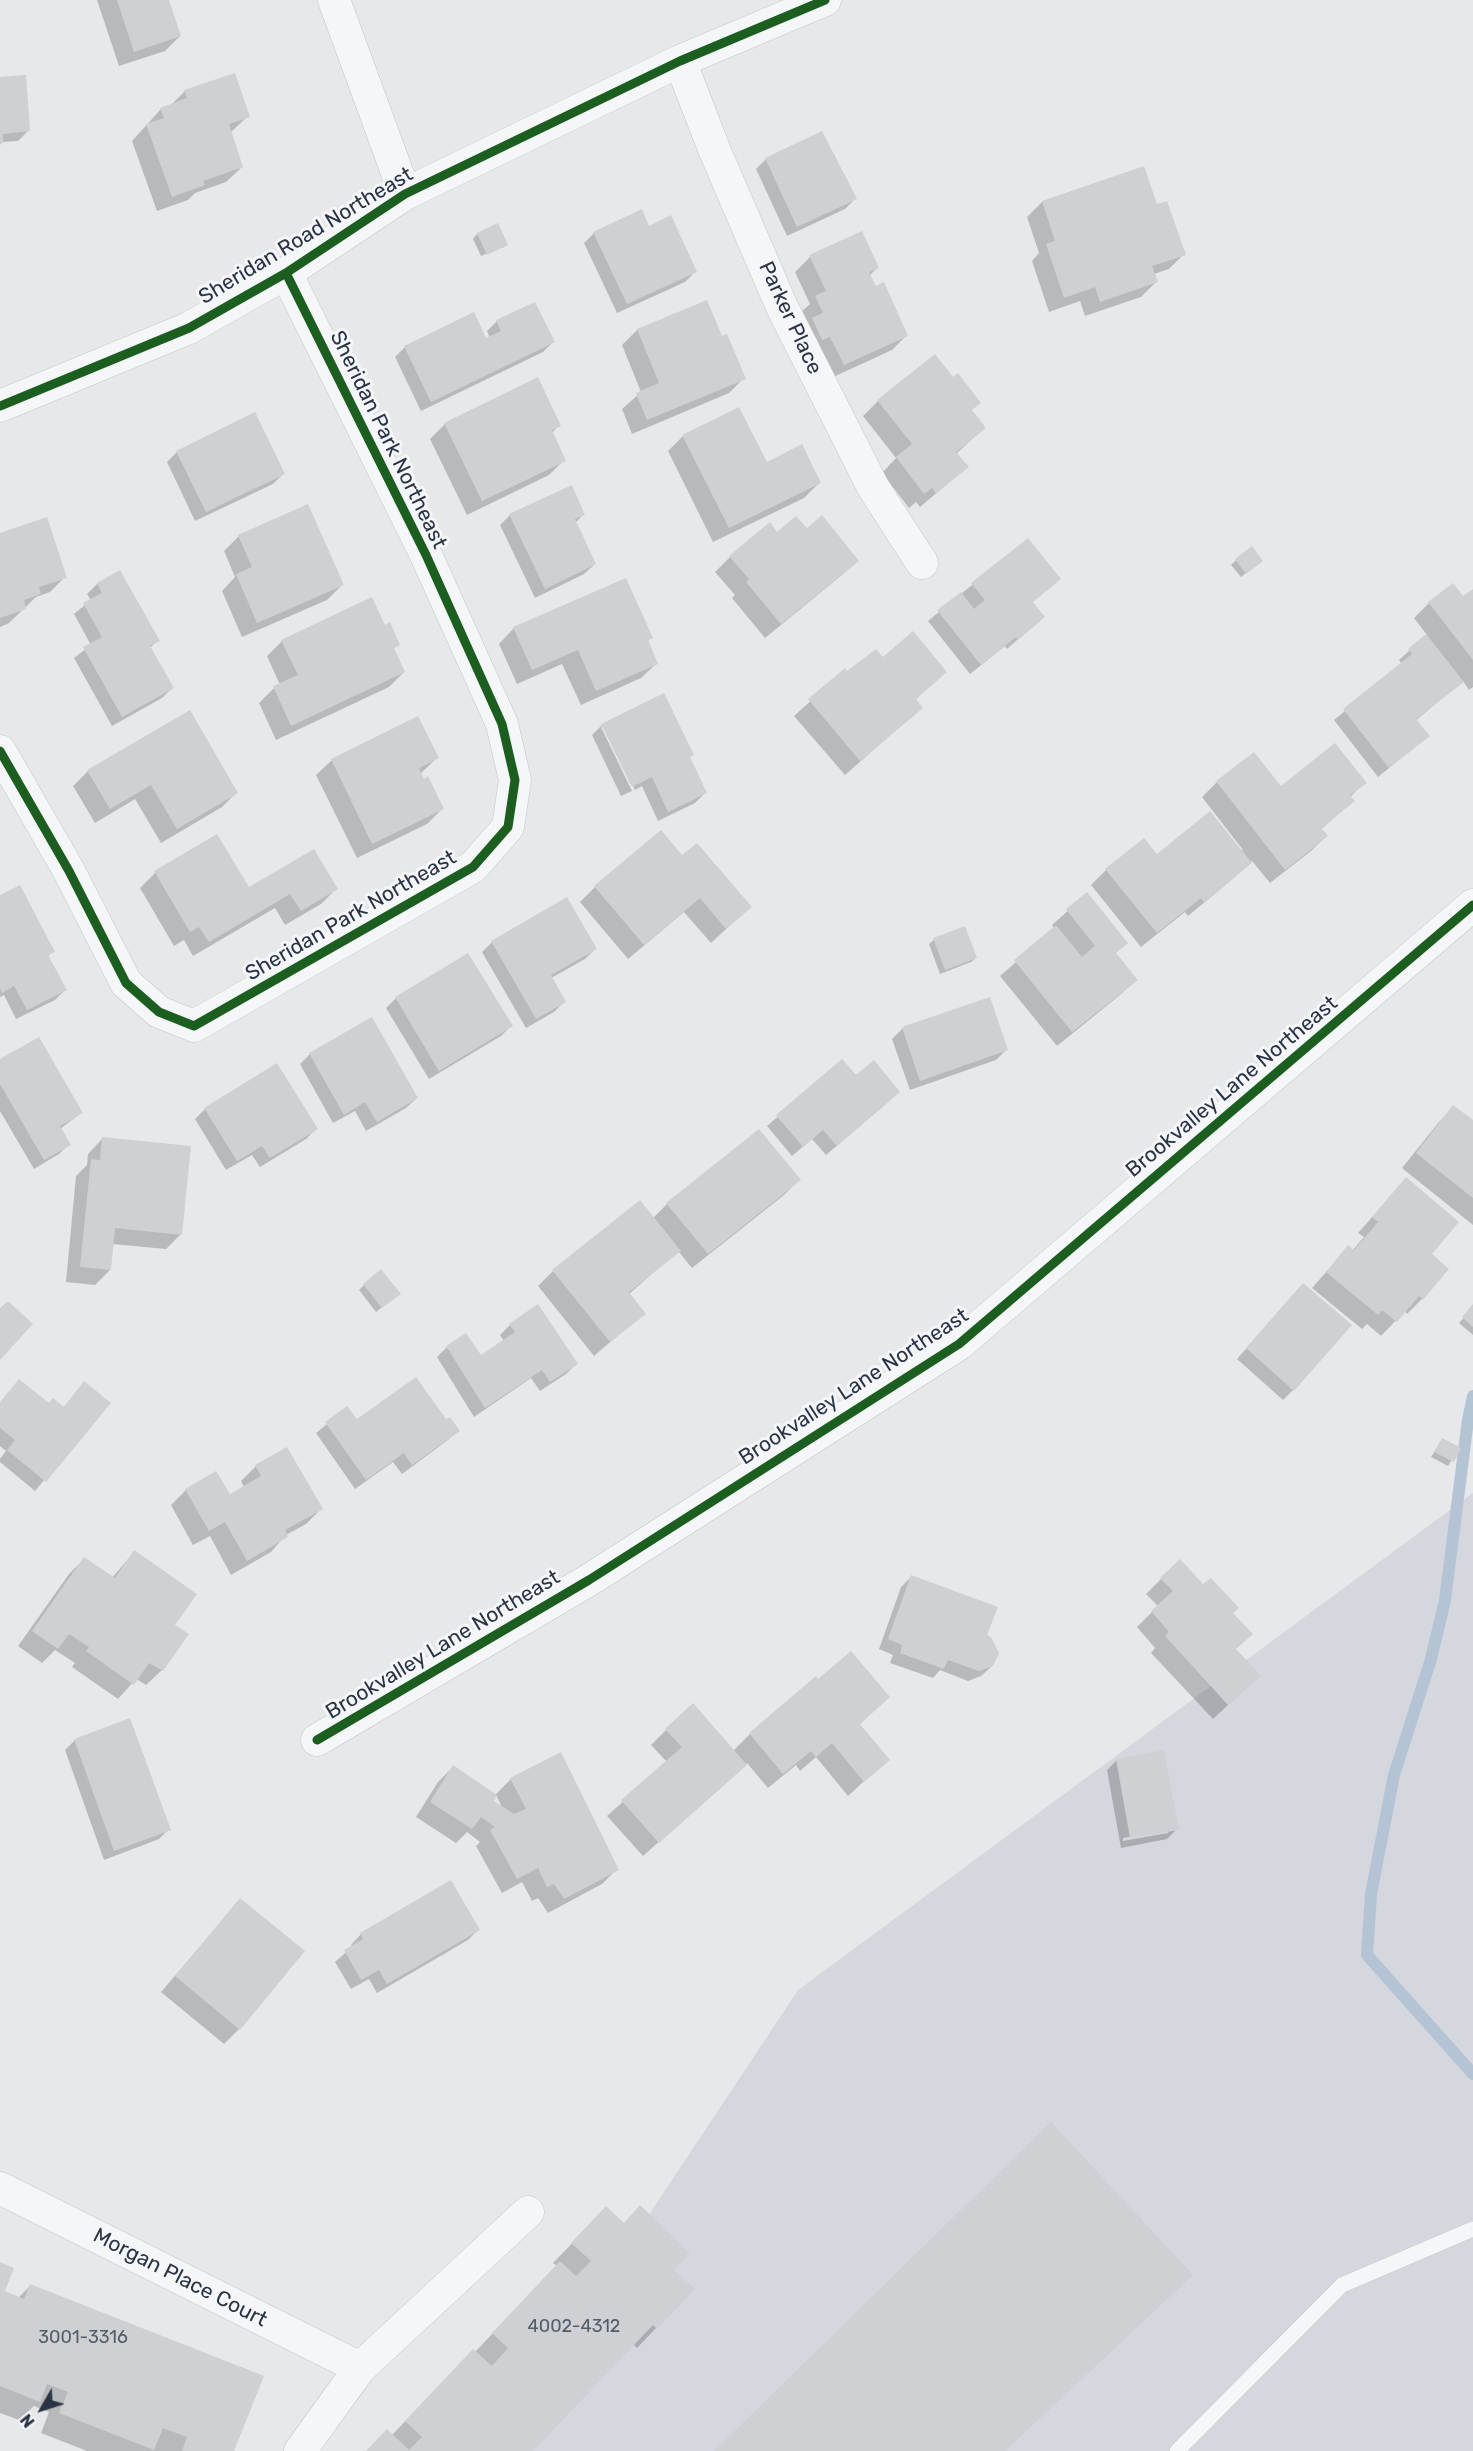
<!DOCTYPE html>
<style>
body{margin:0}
#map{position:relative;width:1473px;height:2451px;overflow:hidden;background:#e6e8ea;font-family:Rubik,sans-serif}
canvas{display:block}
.north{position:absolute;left:12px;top:2379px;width:60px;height:60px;-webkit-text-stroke:4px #f4f6f9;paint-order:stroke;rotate:231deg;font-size:16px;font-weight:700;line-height:24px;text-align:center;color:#2b3445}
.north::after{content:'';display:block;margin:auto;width:21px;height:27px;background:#2b3445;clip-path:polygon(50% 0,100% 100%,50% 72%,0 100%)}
</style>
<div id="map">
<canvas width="1473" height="2451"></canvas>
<div class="north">N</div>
</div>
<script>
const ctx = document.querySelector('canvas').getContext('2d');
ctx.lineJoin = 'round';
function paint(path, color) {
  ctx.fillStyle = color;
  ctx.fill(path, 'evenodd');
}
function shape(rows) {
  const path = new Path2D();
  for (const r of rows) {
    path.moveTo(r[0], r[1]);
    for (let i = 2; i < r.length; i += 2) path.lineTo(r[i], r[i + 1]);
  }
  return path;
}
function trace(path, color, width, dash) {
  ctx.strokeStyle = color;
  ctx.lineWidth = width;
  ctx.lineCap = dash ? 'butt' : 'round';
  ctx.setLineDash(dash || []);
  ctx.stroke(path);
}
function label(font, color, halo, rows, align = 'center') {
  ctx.font = font + ' Rubik,sans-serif';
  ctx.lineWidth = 6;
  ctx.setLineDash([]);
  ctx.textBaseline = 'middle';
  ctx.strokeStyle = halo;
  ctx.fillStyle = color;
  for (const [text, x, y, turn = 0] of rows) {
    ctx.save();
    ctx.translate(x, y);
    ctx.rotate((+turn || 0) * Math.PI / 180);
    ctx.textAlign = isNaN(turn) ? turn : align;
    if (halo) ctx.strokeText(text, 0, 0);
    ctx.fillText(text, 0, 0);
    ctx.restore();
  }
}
paint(shape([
 [1473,1493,1473,2451,492,2451,798,1990]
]), '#d4d7dd');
paint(shape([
 [97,0,168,0,180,36,165,51,119,66],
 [0,79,28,131,18,141,2,142,0,145],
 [185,91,248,116,230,133,242,167,226,182,195,193,188,200,157,211,132,141,161,109,171,105],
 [833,152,855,199,845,209,787,236,756,169,766,159],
 [1042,202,1156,206,1184,254,1169,269,1154,274,1156,282,1141,297,1085,316,1080,301,1049,312,1032,261,1039,253,1027,217],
 [497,225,506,245,503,248,503,246,481,256,473,239,477,234],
 [594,233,695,272,685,282,617,313,584,243],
 [861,233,877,268,869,276,907,335,892,350,829,379,801,312,810,304,795,272,810,257],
 [706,302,721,338,744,378,729,393,632,434,622,409,641,392,622,345,637,330],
 [497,321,553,342,543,352,421,411,395,357,405,347,486,340,490,338,487,331],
 [878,401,971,411,984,428,956,454,967,467,920,507,916,502,909,508,882,473,896,458,863,416],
 [445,424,559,425,552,433,564,460,549,475,467,515,430,439],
 [683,436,766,464,819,483,804,498,713,542,668,451],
 [177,452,283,474,273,484,195,521,167,462],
 [584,514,575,523,595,564,584,574,535,598,500,525,510,515],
 [806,530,857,560,842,575,765,638,732,598,735,595,715,572,730,557,777,534],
 [0,534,65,577,50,592,36,597,9,623,0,627],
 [239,536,342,585,327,600,242,637,222,591,235,577,224,551],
 [1027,540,1032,603,1043,617,1007,649,1005,646,970,674,928,621],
 [1236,560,1256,565,1241,577,1231,565],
 [120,572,158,640,150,648,172,688,162,698,112,726,74,658,91,645,74,614,91,600,87,594,97,584],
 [1473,591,1473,687,1469,690,1463,681,1415,721,1428,736,1378,777,1334,720,1402,664,1399,660,1427,635,1414,618,1429,603,1463,598],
 [384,627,398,644,393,649,404,672,389,687,276,740,259,703,274,688,280,685,267,656,282,641],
 [514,628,651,638,647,642,657,663,641,678,581,705,562,664,517,684,499,644],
 [845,670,847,673,945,672,915,700,921,708,845,775,794,716],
 [602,725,689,758,705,793,695,803,658,821,642,786,635,790,604,727,601,727,632,791,621,796,592,735],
 [437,758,420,774,442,809,427,824,357,858,316,775,332,760],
 [88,771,237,792,222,807,161,843,135,799,95,823,73,786],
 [1217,782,1280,788,1365,782,1350,797,1353,801,1320,830,1326,836,1311,851,1270,883,1252,861,1235,877,1188,916,1185,912,1141,947,1091,885,1106,870,1157,856,1243,850,1202,797],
 [217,836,248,889,336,889,321,904,285,925,275,908,193,956,184,940,174,946,140,888,155,873],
 [682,857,750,907,711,943,684,912,628,959,580,902,595,887],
 [1087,894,1126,943,1115,954,1136,980,1120,995,1057,1046,1000,976,1054,929,1052,925],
 [0,897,53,951,47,957,65,990,55,1000,16,1019,4,995,0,997],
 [934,940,976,958,971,962,940,974,929,944],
 [492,942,595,949,585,959,551,978,564,1002,554,1012,526,1028,482,952],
 [396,998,511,1026,501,1036,429,1079,386,1008],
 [989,999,1006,1050,996,1060,910,1090,892,1039,902,1029],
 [372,1019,417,1098,406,1108,366,1131,355,1111,333,1123,300,1064,310,1054],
 [0,1060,81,1113,60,1129,69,1144,59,1154,34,1169,0,1111],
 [842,1061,856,1077,888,1102,826,1155,812,1139,792,1156,767,1126],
 [1454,1107,1473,1122,1473,1225,1402,1168,1439,1122],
 [205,1109,316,1129,306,1139,260,1167,252,1155,226,1170,195,1119],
 [103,1138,181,1234,166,1249,112,1244,110,1270,95,1285,66,1282,76,1176,87,1165,88,1154],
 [1406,1179,1430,1255,1422,1299,1407,1314,1405,1311,1381,1336,1367,1324,1362,1329,1312,1288,1348,1247,1352,1251,1364,1237,1358,1233],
 [799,1180,784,1195,692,1268,678,1251,629,1294,644,1313,594,1356,538,1286,553,1271,653,1218,667,1204],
 [364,1285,394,1298,376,1312,359,1290],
 [1293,1295,1293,1390,1283,1400,1237,1359],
 [1473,1308,1473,1335,1459,1323],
 [510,1325,576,1364,566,1374,540,1391,531,1378,474,1417,437,1357,447,1347,481,1357,504,1341,500,1335],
 [84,1383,109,1403,35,1491,0,1462,0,1459,6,1451,0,1446,0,1402,63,1408],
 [347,1408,357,1421,446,1421,458,1430,448,1440,402,1474,393,1462,355,1489,316,1433],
 [1442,1440,1459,1449,1448,1466,1431,1457],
 [256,1466,321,1509,306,1524,286,1535,271,1552,231,1575,210,1536,193,1545,171,1505,186,1490,229,1496,244,1487,241,1481],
 [134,1552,173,1625,187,1635,162,1670,146,1685,136,1679,118,1699,72,1667,75,1663,55,1650,42,1663,18,1646,69,1574,84,1559,112,1578],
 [911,1577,992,1666,981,1676,968,1681,940,1670,933,1678,890,1663,893,1655,879,1649,901,1587],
 [1161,1579,1231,1613,1235,1650,1244,1690,1213,1719,1151,1653,1155,1648,1137,1627,1158,1606,1146,1594],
 [888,1697,859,1725,888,1759,848,1796,816,1757,800,1771,796,1765,768,1788,747,1763,643,1856,607,1816,667,1762,651,1745,666,1730,733,1751,750,1734],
 [75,1740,169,1829,159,1839,104,1860,65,1750],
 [560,1755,617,1869,602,1884,548,1913,538,1898,532,1901,522,1882,502,1893,476,1846,480,1842,467,1832,456,1843,416,1817,438,1782,453,1767,495,1795,511,1779],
 [496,1795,503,1809,491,1802],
 [1117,1760,1177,1829,1167,1839,1121,1848,1107,1770],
 [1168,1830,1168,1833,1123,1841,1123,1838],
 [240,1900,239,2029,224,2044,161,1992],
 [478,1930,468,1940,377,1993,369,1979,351,1989,335,1962,352,1947,351,1945,361,1934],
 [587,2228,672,2270,693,2289,637,2348,633,2344,531,2451,367,2451,392,2435,454,2370,475,2352,557,2266,553,2263],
 [0,2264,3,2292,18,2298,30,2286,233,2451,87,2451,41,2433,49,2412,34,2406,19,2420,0,2413]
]), '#0003');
trace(shape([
 [1473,1396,1468,1420,1445,1600,1431,1659,1394,1775,1371,1894,1367,1955,1473,2074]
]), '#b4c4d5', 12);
paint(shape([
 [117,0,169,0,181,36,134,52],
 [235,73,250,117,229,124,243,167,203,181,205,185,172,197,146,124,164,118,160,108,187,98,184,90],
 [26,75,30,131,3,134,3,143,0,143,0,77],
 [822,131,857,199,797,227,765,158],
 [1144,166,1157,204,1167,201,1186,255,1152,266,1158,282,1100,302,1095,287,1064,298,1046,244,1055,241,1042,201],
 [642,209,649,226,671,215,697,272,627,304,593,232],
 [498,223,508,245,487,255,477,233],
 [862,231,879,268,869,272,876,286,884,282,908,336,844,365,830,337,822,340,812,318,823,313,815,296,826,291,809,255],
 [707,300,722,336,727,334,746,379,647,420,636,393,659,383,637,329],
 [535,302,555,342,431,402,404,346,474,312,486,338,501,331,496,320],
 [935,354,953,377,958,373,981,403,972,410,986,428,956,452,969,467,936,493,932,488,924,494,896,457,912,444,877,400],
 [538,377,561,426,552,430,566,461,482,501,444,423],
 [739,407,767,462,802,444,821,483,729,528,682,435],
 [255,412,285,474,206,512,176,451],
 [572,485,585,515,575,519,596,564,545,589,509,514],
 [308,504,344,585,257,623,236,574,252,567,238,535],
 [822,515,859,561,781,624,746,582,749,579,729,556,770,522,777,532,796,516,807,528],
 [47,517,67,578,39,587,41,594,24,600,26,609,0,618,0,533],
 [1028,538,1061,579,1033,602,1045,617,1018,640,1016,637,981,665,937,610,961,592,974,609,985,600,971,583],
 [1252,546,1263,561,1246,574,1235,559],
 [120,570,160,641,150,646,174,688,122,717,83,647,102,637,83,603,102,593,97,583],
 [626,578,653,638,648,640,658,664,596,691,578,650,532,670,513,627],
 [1453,583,1463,596,1473,589,1473,660,1428,602],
 [372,597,385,625,390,622,400,645,394,648,405,672,291,726,273,686,298,675,281,640],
 [913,631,947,672,916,699,923,708,860,761,808,699,845,668,847,671,876,649,883,657],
 [1426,634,1464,682,1416,719,1430,736,1389,768,1343,709,1412,654,1408,649],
 [664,693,694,755,690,757,707,793,668,812,652,777,632,787,601,724],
 [190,710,238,793,177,829,151,785,110,809,87,770],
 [418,716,439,758,419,768,424,779,428,776,444,809,372,844,331,759],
 [1335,743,1367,783,1350,795,1355,801,1321,828,1328,836,1285,870,1216,781,1254,752,1281,786],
 [1210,811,1252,863,1204,902,1201,898,1157,933,1105,869,1144,838,1157,854],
 [661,830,682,855,697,843,752,907,726,929,700,898,644,945,594,886],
 [217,834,249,887,314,849,338,889,301,911,290,894,209,942,199,927,190,932,154,871],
 [20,885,55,952,48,955,67,990,27,1010,14,986,2,993,0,988,0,895],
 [1087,892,1128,943,1116,953,1138,980,1072,1032,1014,960,1056,925,1082,957,1095,946,1066,909],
 [567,897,597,949,551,975,566,1002,536,1019,491,941],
 [965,926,977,958,945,970,933,938],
 [468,953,513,1026,439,1071,395,997],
 [990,997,1008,1050,920,1081,902,1027],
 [372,1017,418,1098,377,1122,365,1102,344,1115,309,1053],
 [39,1037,83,1113,60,1126,71,1145,44,1160,0,1084,0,1059],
 [842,1059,856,1075,874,1060,900,1092,837,1146,823,1130,803,1147,776,1115],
 [277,1063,318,1129,270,1158,262,1146,237,1161,204,1108],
 [1453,1105,1473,1120,1473,1198,1416,1153],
 [759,1129,801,1180,708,1254,666,1203],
 [102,1137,191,1146,182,1235,115,1228,111,1270,80,1267,91,1159,100,1160],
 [1406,1177,1459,1222,1432,1254,1449,1269,1423,1300,1419,1296,1397,1322,1382,1310,1378,1315,1326,1272,1348,1245,1354,1250,1378,1222,1372,1217],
 [640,1200,681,1251,629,1292,646,1314,610,1342,552,1270],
 [381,1269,401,1294,382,1308,363,1284],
 [1303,1283,1352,1325,1294,1391,1246,1348],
 [8,1301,33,1324,0,1360,0,1308],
 [538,1304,578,1364,550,1382,542,1370,485,1408,446,1346,466,1333,481,1355,515,1332,509,1324],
 [1473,1304,1473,1327,1462,1317],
 [416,1377,446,1419,450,1417,460,1431,412,1465,404,1453,366,1480,325,1422,347,1406,357,1419],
 [19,1379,49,1403,53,1398,64,1407,84,1381,111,1403,46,1482,7,1450,15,1440,0,1428,0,1402],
 [1442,1438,1461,1448,1454,1462,1434,1452],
 [287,1447,323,1509,285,1530,288,1537,247,1561,225,1522,209,1531,185,1489,216,1471,230,1494,261,1476,255,1465],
 [134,1550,197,1594,175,1625,189,1634,163,1671,149,1663,134,1685,86,1651,89,1647,69,1634,58,1649,32,1631,84,1557,115,1578],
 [1180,1559,1203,1584,1211,1578,1239,1608,1233,1613,1253,1634,1236,1649,1261,1676,1228,1705,1165,1636,1169,1632,1151,1611,1173,1591,1160,1578],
 [911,1575,998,1607,987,1635,991,1637,999,1653,993,1666,979,1671,948,1660,944,1669,900,1653,902,1645,888,1639],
 [851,1651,890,1697,860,1724,890,1760,864,1782,832,1743,816,1757,811,1751,783,1774,749,1733,816,1676,818,1679],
 [693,1703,747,1765,659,1843,621,1800,682,1747,665,1729],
 [130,1718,171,1830,114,1851,74,1739],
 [1164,1750,1179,1830,1130,1838,1116,1759],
 [561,1752,619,1870,564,1899,554,1884,547,1887,538,1868,517,1879,490,1830,495,1827,481,1817,472,1829,430,1802,453,1765,497,1795,494,1801,514,1814,526,1809,510,1778],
 [451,1880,480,1930,387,1984,379,1970,361,1980,344,1950,363,1939,360,1933],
 [240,1898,305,1951,240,2030,175,1976],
 [1051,2122,1193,2275,1005,2451,714,2451],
 [640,2205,690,2253,674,2270,695,2289,657,2329,653,2325,533,2451,366,2451,387,2429,409,2450,422,2437,405,2421,473,2349,492,2366,508,2348,492,2333,560,2261,576,2276,591,2261,571,2243,606,2206,624,2223],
 [0,2262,14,2268,5,2291,24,2299,30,2284,264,2376,234,2451,182,2451,187,2437,163,2428,154,2450,59,2413,68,2392,47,2384,40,2402,0,2386]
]), '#ced0d3');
const service = shape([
 [1177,2451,1342,2285,1473,2229]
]);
const minor = shape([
 [334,0,405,194],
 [680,61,714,149,782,307,873,487,922,563],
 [0,406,189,328,286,273,405,194,680,61,825,0],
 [0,751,69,871,126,983,159,1012,194,1026,473,867,508,827,515,780,502,724,426,555,286,273],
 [317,1740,589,1580,959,1344,1473,905],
 [0,2188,360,2368],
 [300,2451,360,2368,528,2212]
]);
trace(service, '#c4c6c8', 16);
trace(minor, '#c4c6c8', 33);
trace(service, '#f5f6f7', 15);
trace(minor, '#f5f6f7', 32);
trace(shape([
 [0,406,189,328,286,273,405,194,680,61,825,0],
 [0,751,69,871,126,983,159,1012,194,1026,473,867,508,827,515,780,502,724,426,555,286,273],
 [317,1740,589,1580,959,1344,1473,905]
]), '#1b5e20', 9);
label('18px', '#545c69', null, [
 ["4002-4312",574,2327],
 ["3001-3316",83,2338]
]);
label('21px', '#2b3445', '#f4f6f9', [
 ["Sheridan Road Northeast",306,236,-31],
 ["Parker Place",790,318,65],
 ["Sheridan Park Northeast",388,440,64],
 ["Sheridan Park Northeast",351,916,-30],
 ["Brookvalley Lane Northeast",1232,1087,-40],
 ["Brookvalley Lane Northeast",854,1387,-33],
 ["Brookvalley Lane Northeast",443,1645,-31],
 ["Morgan Place Court",180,2278,27]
]);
</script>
